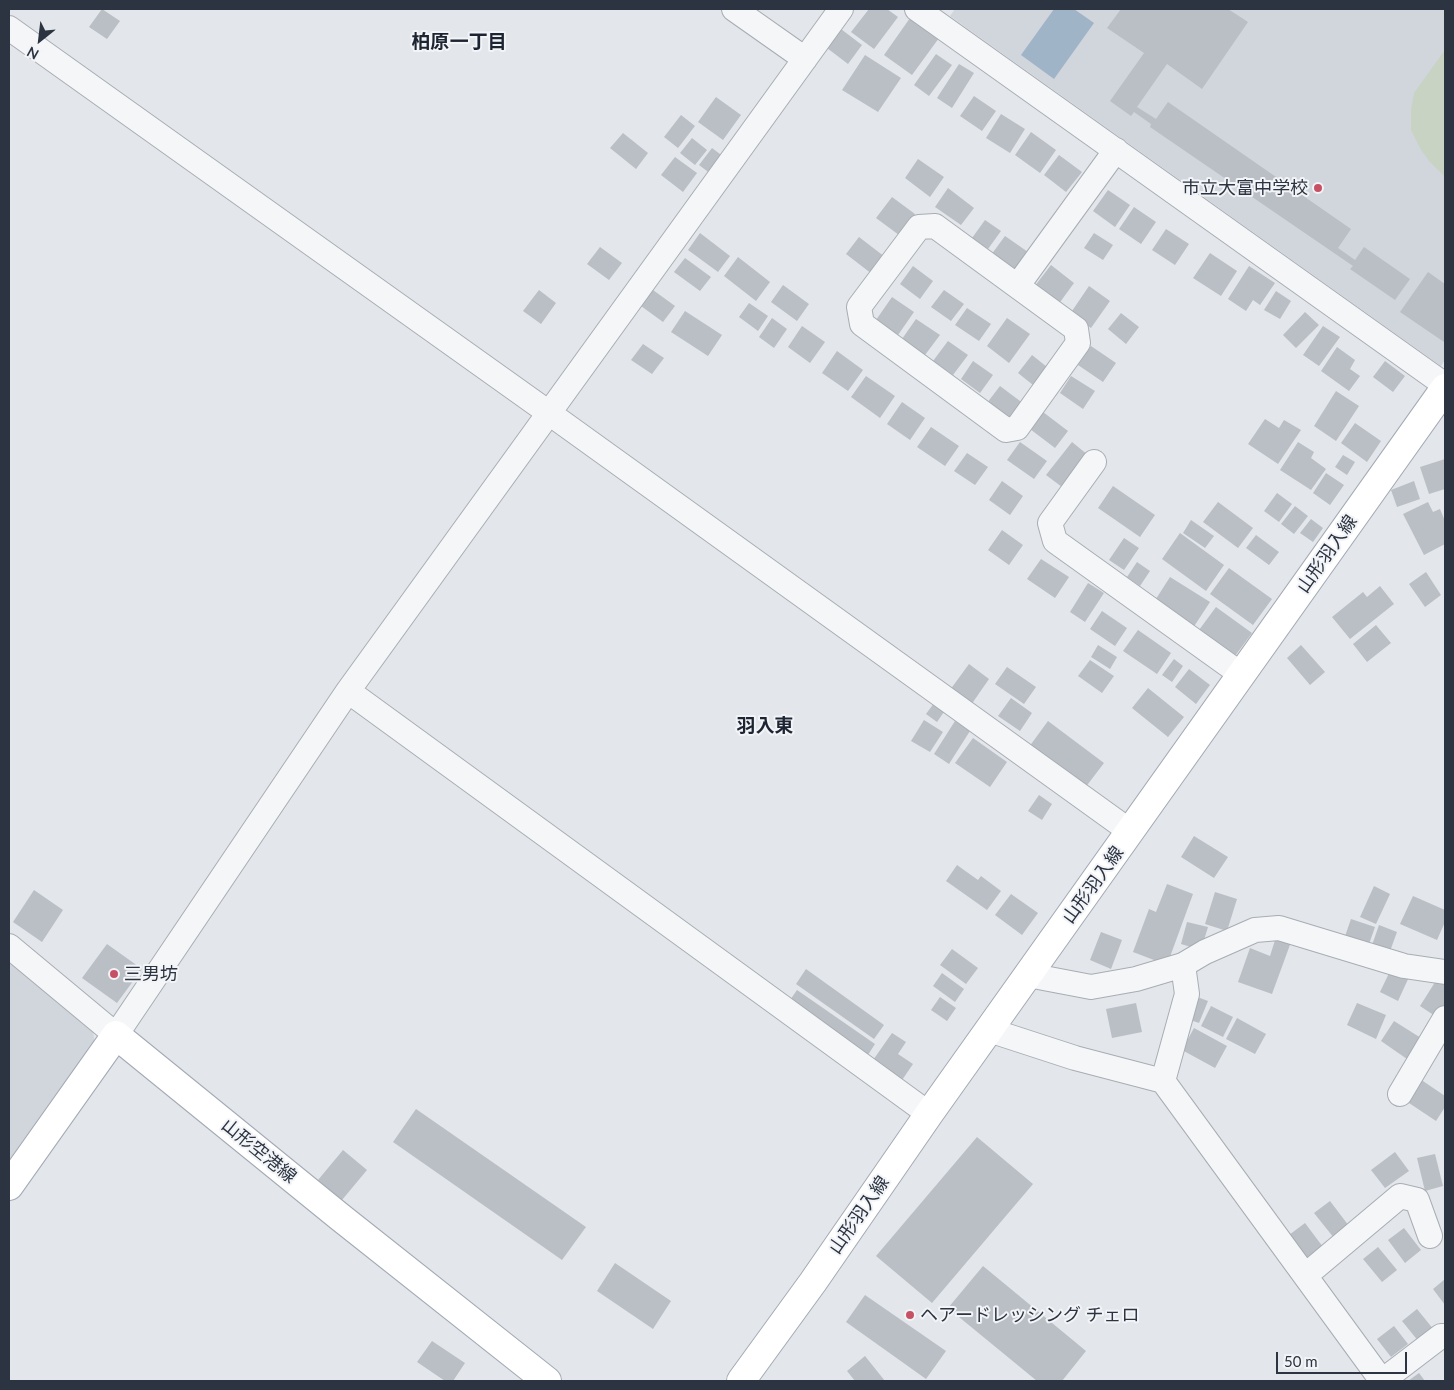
<!DOCTYPE html>
<meta charset="utf-8">
<style>
body{margin:0}
#map{position:relative;width:1454px;height:1390px;overflow:hidden;background:#e3e6ea;font-family:Lato,sans-serif}
canvas{display:block}
.frame{position:absolute;inset:0;border:10px solid #2c3441;pointer-events:none}
.north{position:absolute;left:15px;top:15px;width:50px;height:50px;-webkit-text-stroke:4px #f2f4f7;paint-order:stroke;rotate:209deg;font-size:14px;font-weight:700;line-height:20px;text-align:center;color:#2c3441}
.north::after{content:'';display:block;margin:auto;width:18px;height:22px;background:#2c3441;clip-path:polygon(50% 0,100% 100%,50% 72%,0 100%)}
.scale{position:absolute;left:1276px;top:1352px;width:131px;height:22px;box-sizing:border-box;border:2px solid #2c3441;border-top:0;padding-left:6px;font-size:15px;line-height:18px;white-space:nowrap;color:#2c3441;-webkit-text-stroke:4px #f2f4f7;paint-order:stroke}
</style>
<div id="map">
<canvas width="1454" height="1390"></canvas>
<div class="frame"></div>
<div class="north">N</div>
<div class="scale">50 m</div>
</div>
<script>
const ctx = document.querySelector('canvas').getContext('2d');
ctx.lineJoin = 'round';
function paint(path, color) {
  ctx.fillStyle = color;
  ctx.fill(path, 'evenodd');
}
function shape(rows) {
  const path = new Path2D();
  for (const r of rows) {
    path.moveTo(r[0], r[1]);
    for (let i = 2; i < r.length; i += 2) path.lineTo(r[i], r[i + 1]);
  }
  return path;
}
function trace(path, color, width, dash) {
  ctx.strokeStyle = color;
  ctx.lineWidth = width;
  ctx.lineCap = dash ? 'butt' : 'round';
  ctx.setLineDash(dash || []);
  ctx.stroke(path);
}
function label(font, color, halo, rows, align = 'center') {
  ctx.font = font + ' Lato,"Noto Sans JP",sans-serif';
  ctx.lineWidth = 4;
  ctx.setLineDash([]);
  ctx.textBaseline = 'middle';
  ctx.strokeStyle = halo;
  ctx.fillStyle = color;
  for (const [text, x, y, turn = 0] of rows) {
    ctx.save();
    ctx.translate(x, y);
    ctx.rotate((+turn || 0) * Math.PI / 180);
    ctx.textAlign = isNaN(turn) ? turn : align;
    if (halo) ctx.strokeText(text, 0, 0);
    ctx.fillText(text, 0, 0);
    ctx.restore();
  }
}
paint(shape([
 [955,9,1445,9,1445,360,1441,366,950,16],
 [9,958,92,1024,95,1045,9,1167]
]), '#d1d5dc');
paint(shape([
 [1445,50,1445,177,1429,161,1420,148,1411,130,1411,110,1414,93]
]), '#c8d3c4');
paint(shape([
 [1054,9,1074,9,1094,23,1054,79,1021,55]
]), '#a0b4c7');
paint(shape([
 [102,9,120,21,107,39,89,27],
 [869,9,887,9,898,17,874,49,851,32],
 [1121,9,1228,9,1248,22,1202,89,1167,64,1137,107,1156,119,1168,102,1351,229,1338,248,1355,260,1364,247,1410,279,1395,300,1350,269,1353,266,1150,127,1151,124,1134,112,1131,116,1110,101,1144,53,1107,28],
 [910,18,939,38,912,75,884,55],
 [837,26,862,45,848,64,823,45],
 [936,54,952,65,929,96,914,85],
 [865,55,901,78,878,112,842,90],
 [959,64,974,73,952,108,937,98],
 [974,96,996,111,982,131,960,116],
 [716,97,741,115,723,140,698,122],
 [1001,114,1025,129,1010,153,986,138],
 [681,115,695,126,678,148,664,137],
 [1031,132,1056,150,1040,173,1015,155],
 [623,133,648,153,636,169,610,148],
 [692,138,707,150,695,165,680,153],
 [712,148,724,157,711,174,699,165],
 [1059,155,1082,172,1066,192,1044,175],
 [675,157,697,173,683,192,661,175],
 [918,159,944,177,930,197,905,178],
 [948,188,974,208,961,225,935,207],
 [1108,190,1130,205,1115,227,1093,211],
 [892,197,915,214,899,235,876,218],
 [1134,207,1156,222,1141,244,1119,229],
 [985,220,1001,231,988,249,972,238],
 [1166,229,1189,244,1175,265,1152,250],
 [700,233,730,256,718,272,688,250],
 [1094,233,1113,245,1103,260,1084,248],
 [1005,236,1028,252,1014,272,991,255],
 [859,237,885,257,872,274,846,254],
 [600,247,622,263,609,280,587,264],
 [1210,253,1237,271,1221,296,1193,278],
 [738,257,770,282,756,301,724,276],
 [685,258,711,277,700,291,674,272],
 [1051,265,1074,283,1058,305,1034,287],
 [913,266,933,281,920,299,900,284],
 [1249,266,1275,283,1260,305,1253,300,1246,311,1228,299],
 [1428,272,1445,284,1444,342,1400,312],
 [783,285,809,304,797,321,771,302],
 [1089,286,1110,301,1091,328,1070,314],
 [539,290,556,303,541,324,523,311],
 [653,290,675,306,663,322,641,306],
 [944,290,964,304,951,321,931,307],
 [1276,291,1291,301,1280,319,1264,310],
 [892,297,914,312,898,335,876,320],
 [749,303,768,316,758,331,739,317],
 [967,308,991,324,979,341,955,325],
 [685,311,722,335,708,356,671,332],
 [1305,312,1319,325,1296,348,1283,335],
 [1121,313,1139,327,1126,344,1108,329],
 [772,318,787,329,774,348,759,337],
 [1007,318,1030,334,1009,363,987,346],
 [916,319,940,335,925,355,902,339],
 [802,326,825,342,810,363,788,347],
 [1323,326,1340,337,1319,366,1303,355],
 [948,341,968,355,953,375,933,361],
 [643,344,664,358,652,374,631,360],
 [1091,346,1116,363,1103,382,1078,365],
 [1337,347,1355,360,1350,369,1360,376,1349,391,1321,371],
 [837,351,863,370,848,391,822,373],
 [1032,355,1052,371,1038,389,1018,373],
 [973,361,993,375,980,393,961,379],
 [1385,361,1405,376,1393,392,1373,377],
 [866,376,895,396,880,418,851,397],
 [1071,376,1095,391,1083,409,1060,393],
 [1000,386,1024,404,1011,420,987,403],
 [1336,391,1359,406,1336,441,1314,426],
 [902,402,925,418,910,440,887,424],
 [1043,412,1068,431,1055,448,1030,429],
 [1265,419,1279,428,1284,420,1301,430,1278,464,1248,444],
 [1355,423,1381,441,1367,462,1341,443],
 [931,427,959,446,945,466,917,447],
 [1020,442,1047,461,1034,479,1007,460],
 [1072,442,1088,455,1062,487,1046,475],
 [1298,442,1314,452,1311,458,1326,469,1311,490,1280,470],
 [967,453,988,467,975,485,954,471],
 [1343,455,1355,462,1347,475,1335,467],
 [1445,459,1445,489,1429,494,1420,467],
 [1326,473,1344,485,1330,505,1313,493],
 [1002,481,1023,496,1010,515,989,500],
 [1414,481,1420,499,1397,507,1391,490],
 [1113,486,1155,515,1140,537,1098,508],
 [1277,493,1292,504,1279,522,1264,511],
 [1218,502,1253,528,1238,548,1203,522],
 [1428,502,1433,512,1440,509,1445,521,1445,544,1424,555,1403,514],
 [1295,506,1308,516,1294,534,1281,524],
 [1311,519,1323,528,1313,542,1300,533],
 [1191,520,1214,536,1205,548,1183,533],
 [1002,530,1023,545,1009,565,988,550],
 [1180,533,1224,565,1206,591,1162,559],
 [1256,535,1279,552,1269,565,1246,548],
 [1124,538,1139,548,1124,570,1109,560],
 [1041,559,1069,577,1055,598,1027,579],
 [1137,562,1150,571,1140,586,1127,577],
 [1229,568,1272,599,1253,625,1210,594],
 [1426,572,1441,595,1425,607,1409,584],
 [1170,577,1210,602,1193,628,1154,602],
 [1088,583,1104,593,1085,622,1070,612],
 [1380,586,1394,604,1350,639,1332,617,1363,592,1367,597],
 [1216,607,1252,633,1235,656,1199,630],
 [1102,611,1127,628,1115,646,1090,629],
 [1376,625,1391,643,1367,662,1353,644],
 [1138,630,1171,653,1157,674,1123,651],
 [1098,645,1117,657,1110,669,1091,657],
 [1301,645,1325,672,1310,685,1287,658],
 [1174,659,1183,666,1172,682,1162,675],
 [1090,660,1114,676,1102,693,1078,676],
 [969,664,989,679,971,705,950,690],
 [1007,667,1036,687,1024,704,995,684],
 [1189,669,1210,685,1196,704,1175,687],
 [1148,688,1184,717,1168,737,1132,708],
 [1011,698,1032,713,1020,731,998,716],
 [937,699,948,706,937,722,926,714],
 [924,720,943,732,930,752,911,741],
 [955,721,970,731,949,764,934,754],
 [1048,721,1104,763,1085,788,1029,747],
 [973,738,1007,762,990,787,955,763],
 [1039,795,1052,804,1042,820,1028,811],
 [1194,836,1228,857,1214,878,1181,857],
 [957,865,978,880,981,876,1001,891,987,910,946,881],
 [1167,884,1193,894,1167,965,1133,952,1149,909,1156,912],
 [1374,886,1390,894,1376,924,1360,917],
 [34,890,63,910,42,942,13,922],
 [1215,892,1237,899,1227,931,1205,924],
 [1011,894,1038,913,1022,935,995,915],
 [1413,896,1445,910,1445,922,1437,940,1400,924],
 [1351,919,1375,927,1367,950,1343,942],
 [1187,922,1208,927,1201,950,1181,944],
 [1379,925,1397,932,1389,954,1371,948],
 [1101,932,1122,940,1111,969,1090,960],
 [1276,937,1291,942,1272,994,1238,982,1250,948,1270,956],
 [107,944,142,969,117,1003,82,978],
 [952,949,978,968,966,984,940,965],
 [806,969,884,1025,874,1039,796,984],
 [1391,969,1409,977,1398,1001,1380,992],
 [942,973,964,989,955,1002,933,986],
 [1437,979,1445,984,1445,1006,1438,1018,1420,1006],
 [797,990,875,1044,866,1058,788,1003],
 [1192,995,1208,1001,1199,1023,1184,1018],
 [940,997,956,1008,947,1021,931,1010],
 [1136,1003,1142,1032,1112,1038,1106,1009],
 [1357,1003,1386,1015,1376,1039,1347,1025],
 [1211,1006,1233,1017,1223,1037,1201,1026],
 [1237,1018,1266,1034,1255,1054,1226,1039],
 [1394,1021,1421,1038,1407,1059,1381,1041],
 [1194,1028,1227,1046,1215,1068,1182,1050],
 [892,1033,906,1042,898,1054,913,1064,900,1083,871,1063],
 [1420,1079,1445,1096,1445,1107,1436,1121,1406,1101],
 [416,1109,586,1227,562,1260,393,1142],
 [977,1137,1033,1184,932,1303,876,1256],
 [343,1150,367,1170,342,1200,318,1180],
 [1395,1152,1409,1171,1385,1188,1371,1170],
 [1435,1154,1443,1186,1425,1191,1417,1158],
 [1330,1201,1349,1226,1334,1238,1314,1213],
 [1305,1223,1323,1247,1308,1259,1289,1235],
 [1404,1228,1421,1250,1405,1263,1388,1240],
 [1378,1247,1397,1270,1382,1282,1363,1259],
 [615,1263,671,1301,653,1329,597,1291],
 [983,1266,1086,1351,1062,1381,1037,1381,948,1308],
 [1445,1279,1445,1305,1433,1289],
 [865,1295,946,1351,926,1379,846,1322],
 [1417,1309,1434,1330,1419,1342,1402,1321],
 [1394,1326,1408,1344,1391,1357,1377,1339],
 [432,1341,465,1363,453,1381,445,1381,417,1362],
 [865,1356,885,1381,855,1381,847,1371],
 [1419,1373,1425,1381,1408,1381]
]), '#babfc6');
const minor = shape([
 [734,9,805,59],
 [917,9,1445,385],
 [9,28,549,413,1131,832],
 [935,226,1076,329,1078,343,1017,428,1006,430,862,324,859,307,919,227,935,226],
 [1018,285,1116,150],
 [1094,462,1050,523,1055,541,1242,675],
 [348,691,929,1114],
 [9,946,116,1035,348,691,841,9],
 [1028,975,1091,987,1136,979,1183,965,1205,952,1255,930,1279,928,1404,966,1445,972],
 [989,1030,1075,1058,1163,1081,1382,1381,1441,1336,1445,1336],
 [1163,1081,1187,994,1183,965],
 [1400,1094,1445,1018],
 [1306,1275,1400,1196,1417,1200,1430,1236]
]);
const major = shape([
 [9,1186,116,1035,340,1217,547,1381],
 [741,1381,813,1282,929,1114,1445,388]
]);
trace(minor, '#a8adb4', 26);
trace(major, '#a3aab5', 30);
trace(minor, '#f5f6f8', 24);
trace(major, '#fff', 28);
for (const [x, y, r, color] of [
 [1318,188,5,"#c65164"],
 [114,974,5,"#c65164"],
 [910,1315,5,"#c65164"]
]) {
  const dot = new Path2D();
  dot.arc(x, y, r, 0, 2 * Math.PI);
  ctx.fillStyle = color;
  ctx.fill(dot);
  trace(dot, '#f2f4f7', 2);
}
label('18px', '#2c3441', '#f2f4f7', [
 ["市立大富中学校",1308,188,"right"],
 ["三男坊",124,974],
 ["ヘアードレッシング チェロ",920,1315]
], 'left');
label('18px', '#2c3441', '#f2f4f7', [
 ["山形羽入線",1327,554,-55],
 ["山形羽入線",1093,885,-54],
 ["山形空港線",259,1151,39],
 ["山形羽入線",859,1215,-55]
]);
label('bold 19px', '#1e2532', '#f2f4f7', [
 ["柏原一丁目",459,42],
 ["羽入東",765,726]
]);
</script>
